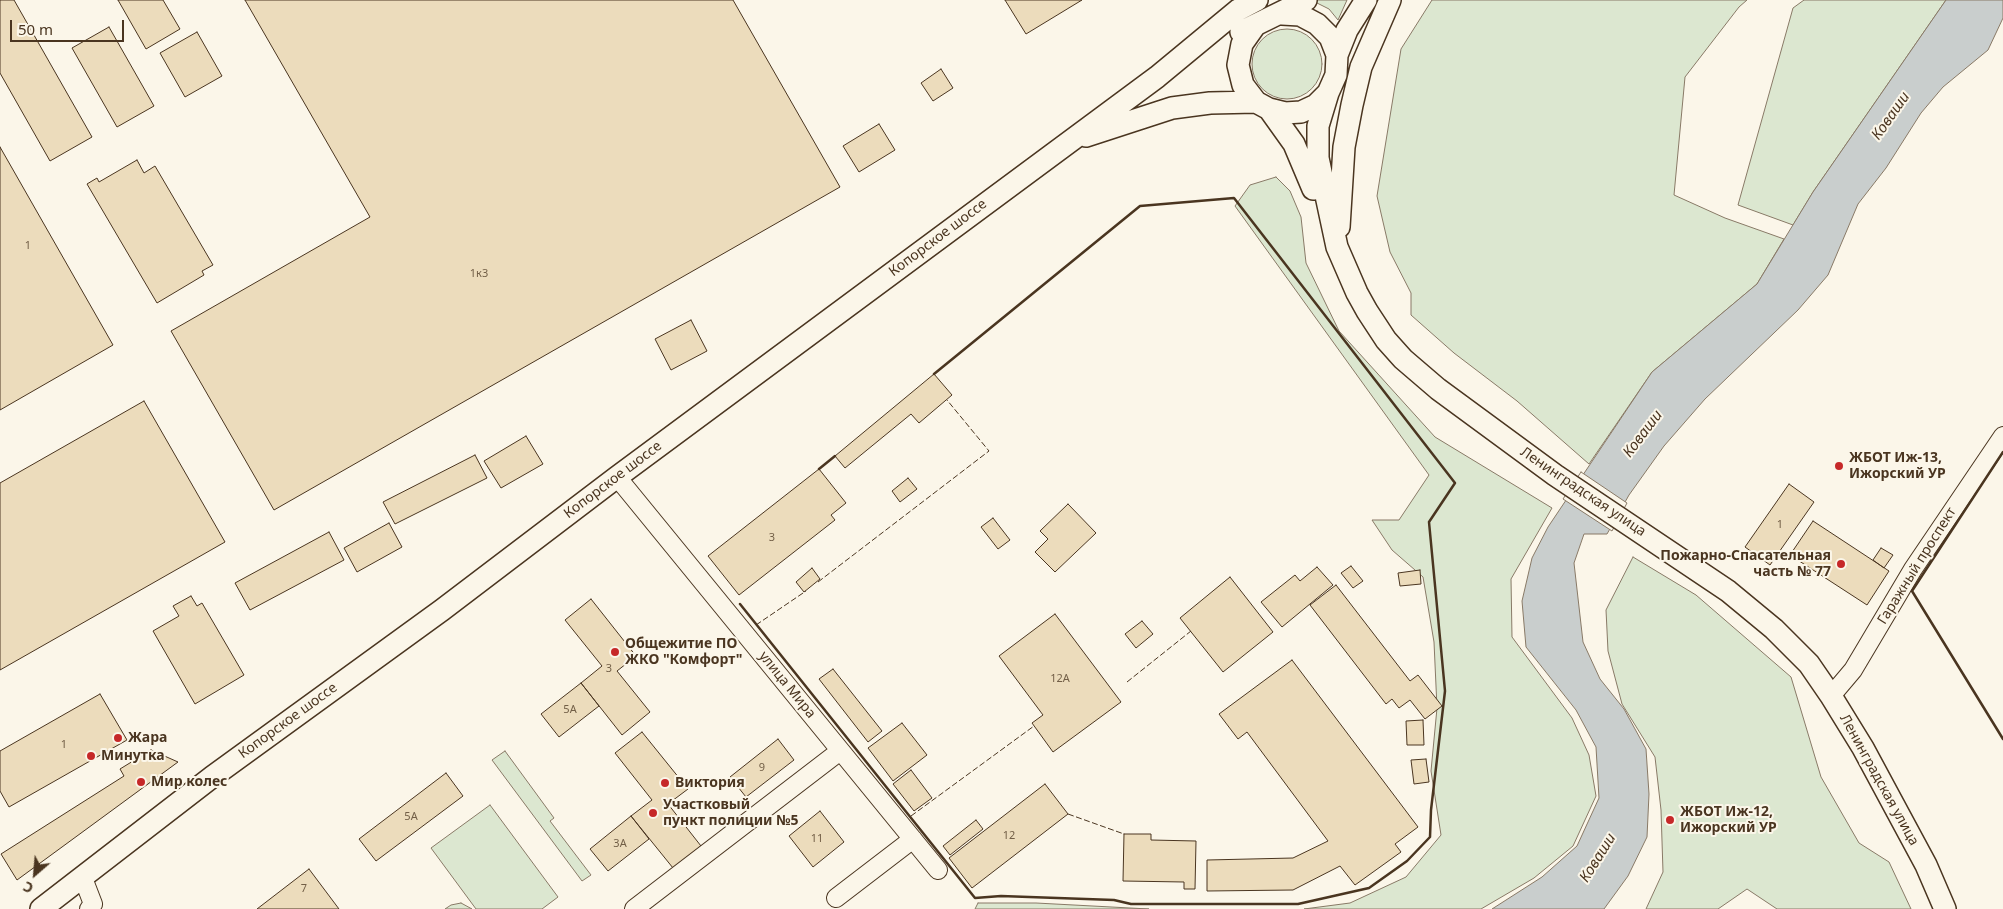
<!DOCTYPE html>
<meta charset="utf-8">
<style>
body{margin:0}
#map{position:relative;width:2003px;height:909px;overflow:hidden;background:#fbf6e9;font-family:"Noto Sans",sans-serif}
canvas{display:block}
.north{position:absolute;left:10px;top:849px;width:50px;height:50px;-webkit-text-stroke:4px #fbf6e9;paint-order:stroke;rotate:207deg;font-size:14px;font-weight:700;line-height:20px;text-align:center;color:#4a3520}
.north::after{content:'';display:block;margin:auto;width:18px;height:22px;background:#4a3520;clip-path:polygon(50% 0,100% 100%,50% 72%,0 100%)}
.scale{position:absolute;left:10px;top:20px;width:114px;height:22px;box-sizing:border-box;border:2px solid #4a3520;border-top:0;padding-left:6px;font-size:15px;line-height:18px;white-space:nowrap;color:#4a3520;-webkit-text-stroke:4px #fbf6e9;paint-order:stroke}
</style>
<div id="map">
<canvas width="2003" height="909"></canvas>
<div class="north">С</div>
<div class="scale">50 m</div>
</div>
<script>
const ctx = document.querySelector('canvas').getContext('2d');
ctx.lineJoin = 'round';
function paint(path, color) {
  ctx.fillStyle = color;
  ctx.fill(path, 'evenodd');
}
function shape(rows) {
  const path = new Path2D();
  for (const r of rows) {
    if (r.length === 3) {
      path.moveTo(r[0] + r[2], r[1]);
      path.arc(r[0], r[1], r[2], 0, 2 * Math.PI);
      continue;
    }
    path.moveTo(r[0], r[1]);
    for (let i = 2; i < r.length; i += 2) path.lineTo(r[i], r[i + 1]);
  }
  return path;
}
function trace(path, color, width, dash) {
  ctx.strokeStyle = color;
  ctx.lineWidth = width;
  ctx.lineCap = dash ? 'butt' : 'round';
  ctx.setLineDash(dash || []);
  ctx.stroke(path);
}
function label(font, color, halo, rows, align = 'center') {
  ctx.font = font + ' "Noto Sans",sans-serif';
  ctx.lineWidth = 4;
  ctx.setLineDash([]);
  ctx.textBaseline = 'middle';
  ctx.strokeStyle = halo;
  ctx.fillStyle = color;
  for (const [text, x, y, turn = 0] of rows) {
    ctx.save();
    ctx.translate(x, y);
    ctx.rotate((+turn || 0) * Math.PI / 180);
    ctx.textAlign = isNaN(turn) ? turn : align;
    if (halo) ctx.strokeText(text, 0, 0);
    ctx.fillText(text, 0, 0);
    ctx.restore();
  }
}
const green = shape([
 [1317,0,1347,0,1338,20,1329,9,1315,2,1317,0],
 [1432,0,1747,0,1739,7,1685,77,1674,195,1725,218,1784,239,1757,284,1652,372,1589,464,1517,401,1454,353,1411,315,1411,293,1390,252,1377,196,1401,49,1432,0],
 [1804,0,1946,0,1813,192,1793,225,1738,205,1793,8,1804,0],
 [1287,64,35],
 [1276,177,1290,191,1301,217,1306,263,1339,331,1435,437,1552,508,1511,579,1512,637,1572,718,1589,755,1596,796,1573,846,1534,878,1481,909,1304,909,1350,903,1406,877,1441,835,1431,771,1437,708,1434,642,1423,577,1392,550,1372,520,1399,520,1429,475,1235,206,1250,185,1276,177],
 [1633,557,1696,595,1791,677,1821,777,1859,843,1889,862,1911,909,1777,909,1747,889,1718,909,1646,909,1663,872,1661,810,1655,757,1622,704,1608,651,1606,610,1633,557],
 [505,751,554,818,550,821,591,875,582,881,492,760,505,751],
 [490,805,558,897,542,909,476,909,431,848,490,805],
 [461,903,472,909,445,909,451,905,461,903],
 [978,903,1036,903,1149,909,975,909,978,903]
]);
paint(green, '#dce7d0');
trace(green, '#887966', 1);
const water = shape([
 [1946,0,2003,0,2003,18,1988,50,1943,87,1921,113,1886,168,1858,204,1828,275,1798,310,1705,399,1664,446,1629,495,1607,534,1584,534,1574,563,1583,642,1600,679,1624,709,1646,749,1649,794,1647,837,1628,876,1604,909,1492,909,1542,877,1577,846,1599,798,1596,747,1576,710,1526,647,1522,601,1532,558,1548,527,1652,372,1757,284,1813,192,1946,0]
]);
paint(water, '#c9cecd');
trace(water, '#887966', 1);
const pier = shape([
 [1581,472,1627,503,1612,531,1563,499,1581,472]
]);
paint(pier, '#fbf6e9');
trace(pier, '#887966', 1);
const building = shape([
 [0,0,14,0,92,137,50,161,0,73,0,0],
 [118,0,163,0,180,29,146,49,118,0],
 [245,0,733,0,840,187,274,510,171,331,370,217,245,0],
 [1005,0,1082,0,1026,34,1005,0],
 [109,27,154,106,117,127,72,48,109,27],
 [197,32,222,76,185,97,160,53,197,32],
 [941,69,953,88,933,101,921,83,941,69],
 [879,124,895,150,859,172,843,146,879,124],
 [0,147,113,345,0,410,0,147],
 [137,160,144,173,155,166,213,265,202,271,204,275,157,303,87,184,97,178,99,182,137,160],
 [691,320,707,351,671,370,655,339,691,320],
 [934,374,952,395,919,423,911,414,845,468,835,456,934,374],
 [144,401,225,542,0,670,0,483,144,401],
 [526,436,543,464,501,488,484,461,526,436],
 [475,455,487,478,395,524,383,502,475,455],
 [819,469,846,503,831,515,835,520,739,595,708,556,819,469],
 [908,478,917,489,900,502,892,491,908,478],
 [1789,484,1814,502,1770,565,1745,547,1789,484],
 [1068,504,1096,533,1055,572,1035,552,1048,539,1040,531,1068,504],
 [993,518,1010,540,998,549,981,527,993,518],
 [1813,521,1889,571,1867,605,1790,555,1813,521],
 [389,523,402,547,357,572,344,548,389,523],
 [329,532,344,560,250,610,235,583,329,532],
 [1881,548,1893,555,1884,568,1873,560,1881,548],
 [1351,566,1363,581,1353,588,1341,573,1351,566],
 [1317,567,1333,585,1282,627,1261,602,1295,575,1300,581,1317,567],
 [812,568,820,579,804,592,796,582,812,568],
 [1420,570,1421,584,1400,586,1398,573,1420,570],
 [1230,577,1273,632,1223,672,1180,618,1230,577],
 [1336,585,1410,681,1418,675,1442,706,1425,719,1410,700,1399,708,1392,699,1386,704,1310,605,1336,585],
 [191,596,197,606,202,603,244,675,195,704,153,631,179,616,173,606,191,596],
 [591,599,636,656,617,671,650,712,622,735,581,683,602,666,565,620,591,599],
 [1055,614,1121,702,1053,752,1032,723,1043,715,999,656,1055,614],
 [1142,621,1153,634,1136,648,1125,634,1142,621],
 [1292,660,1418,827,1395,844,1401,852,1355,885,1340,866,1293,890,1207,891,1207,860,1293,858,1328,841,1247,732,1238,739,1219,714,1292,660],
 [833,669,882,731,868,742,819,679,833,669],
 [581,683,599,706,559,737,541,714,581,683],
 [100,694,127,740,9,807,0,791,0,751,100,694],
 [1423,720,1424,745,1407,745,1406,721,1423,720],
 [902,723,927,755,893,781,868,748,902,723],
 [642,732,688,789,668,804,701,846,673,868,631,816,652,800,615,753,642,732],
 [778,739,794,760,746,797,730,777,778,739],
 [151,750,178,762,17,880,1,854,124,776,120,769,151,750],
 [1426,759,1429,782,1414,784,1411,760,1426,759],
 [911,770,932,798,914,811,893,784,911,770],
 [446,773,463,796,376,861,359,839,446,773],
 [1045,784,1068,814,972,888,949,858,1045,784],
 [820,811,844,842,813,867,789,836,820,811],
 [631,816,649,839,608,871,590,849,631,816],
 [976,820,983,829,950,855,943,846,976,820],
 [1124,834,1151,834,1151,840,1196,841,1195,889,1184,889,1184,882,1123,881,1124,834],
 [309,869,339,909,257,909,309,869]
]);
paint(building, '#ecdcbc');
trace(building, '#4a3520', 1);
const minor = shape([
 [617,477,938,870],
 [1831,696,1853,670,1913,569,2003,436],
 [83,878,93,904,89,909],
 [836,898,913,839],
 [634,909,840,751]
]);
const major = shape([
 [1366,0,1347,30,1337,55,1336,75,1328,93,1318,126,1318,158,1337,247,1357,293,1367,311,1386,340,1403,359,1438,389,1555,475,1728,591,1774,629,1809,664,1831,696,1863,748,1926,865,1945,909],
 [1282,14,1300,15,1317,24,1330,37,1337,55],
 [1254,27,1242,44,1238,65,1243,85,1256,102,1269,109,1285,113,1301,112,1316,105,1328,93],
 [1241,32,1306,0],
 [1269,109,1294,144,1313,189],
 [1086,136,1172,108,1210,103,1256,102],
 [1339,227,1344,147,1352,105,1361,67,1390,0],
 [41,909,212,777,442,610,617,477,1157,77,1238,10,1257,0]
]);
trace(minor, '#4a3520', 20);
trace(major, '#4a3520', 24);
trace(minor, '#fbf6e9', 18);
trace(major, '#fbf6e9', 21);
trace(shape([
 [818,582,989,451,947,400],
 [756,625,806,591],
 [1127,682,1191,631],
 [1068,814,1124,834],
 [911,816,1034,726]
]), '#4a3520', 1, [6, 2.5]);
trace(shape([
 [2003,452,1912,591,2003,739],
 [819,469,835,456],
 [740,604,975,898,1001,896,1114,900,1131,904,1298,904,1369,888,1407,861,1430,837,1431,810,1445,691,1429,522,1455,483,1234,198,1140,206,934,374]
]), '#4a3520', 2.5);
for (const [x, y, r, color] of [
 [1839,466,5,"#c62828"],
 [1841,564,5,"#c62828"],
 [615,652,5,"#c62828"],
 [118,738,5,"#c62828"],
 [91,756,5,"#c62828"],
 [141,782,5,"#c62828"],
 [665,783,5,"#c62828"],
 [653,813,5,"#c62828"],
 [1670,820,5,"#c62828"]
]) {
  const dot = new Path2D();
  dot.arc(x, y, r, 0, 2 * Math.PI);
  ctx.fillStyle = color;
  ctx.fill(dot);
  trace(dot, '#fbf6e9', 2);
}
label('11px', '#725f47', null, [
 ["1",28,246],
 ["1к3",479,274],
 ["1",1780,525],
 ["3",772,538],
 ["3",609,669],
 ["12А",1060,679],
 ["5А",570,710],
 ["1",64,745],
 ["9",762,768],
 ["5А",411,817],
 ["12",1009,836],
 ["11",817,839],
 ["3А",620,844],
 ["7",304,889]
]);
label('14px', '#4a3520', '#fbf6e9', [
 ["Копорское шоссе",938,238,-37],
 ["Копорское шоссе",613,480,-37],
 ["Ленинградская улица",1583,492,34],
 ["Гаражный проспект",1917,566,-58],
 ["улица Мира",787,685,51],
 ["Копорское шоссе",288,721,-36],
 ["Ленинградская улица",1879,780,61]
]);
label('bold 14px', '#4a3520', '#fbf6e9', [
 ["ЖБОТ Иж-13,",1849,458],
 ["Ижорский УР",1849,474],
 ["Пожарно-Спасательная",1831,556,"right"],
 ["часть № 77",1831,572,"right"],
 ["Общежитие ПО",625,644],
 ["ЖКО \"Комфорт\"",625,660],
 ["Жара",128,738],
 ["Минутка",101,756],
 ["Мир колес",151,782],
 ["Виктория",675,783],
 ["Участковый",663,805],
 ["пункт полиции №5",663,821],
 ["ЖБОТ Иж-12,",1680,812],
 ["Ижорский УР",1680,828]
], 'left');
label('italic 15px', '#4a3520', '#fbf6e9', [
 ["Коваши",1891,116,-55],
 ["Коваши",1643,434,-53],
 ["Коваши",1598,858,-58]
]);
</script>
